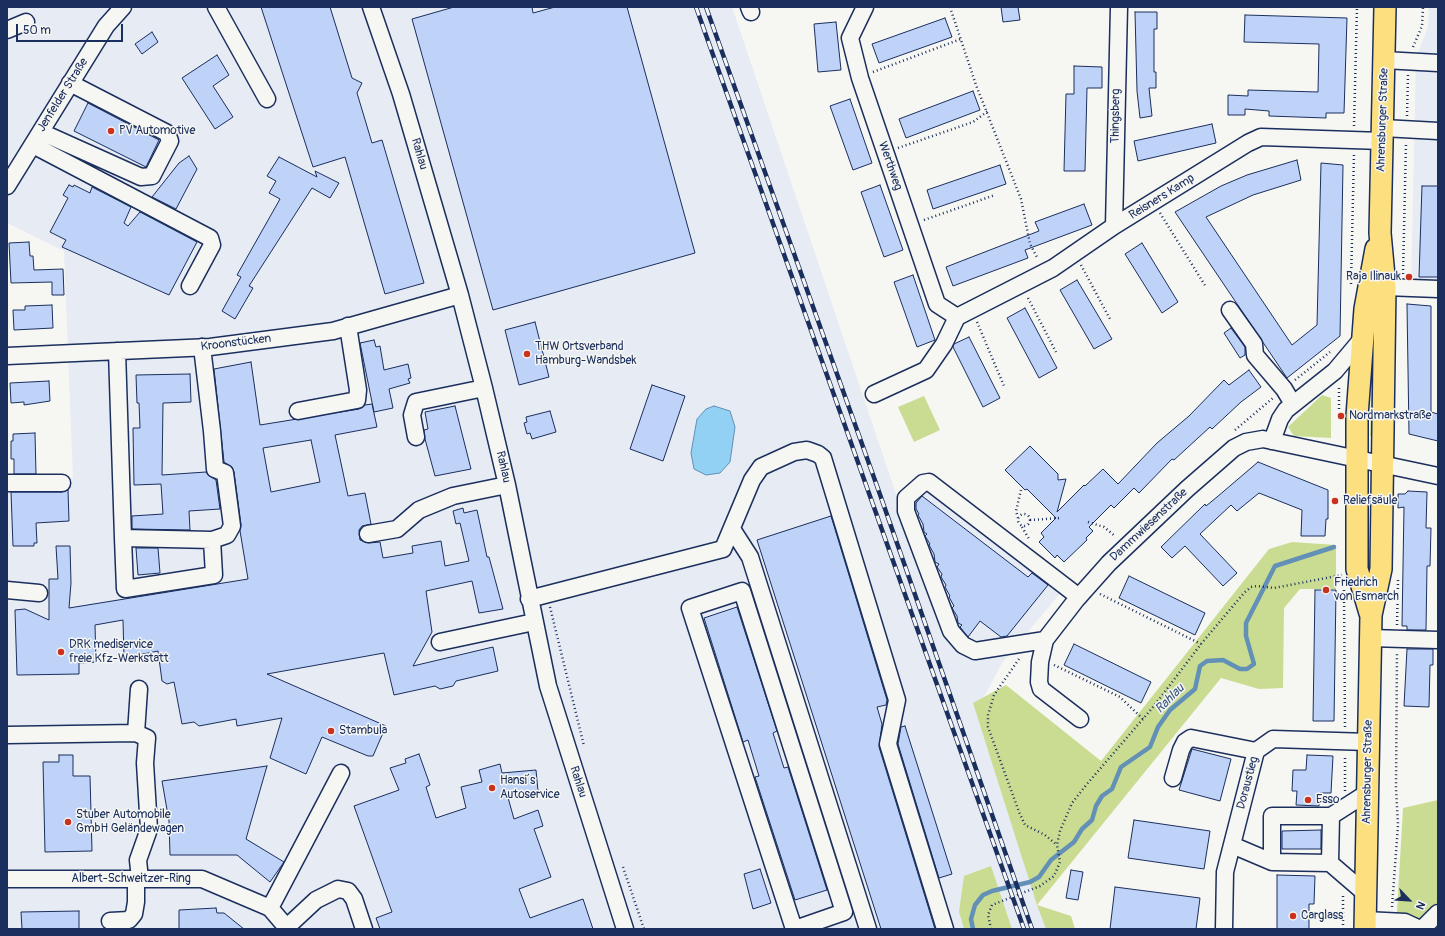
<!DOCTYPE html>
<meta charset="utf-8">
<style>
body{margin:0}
#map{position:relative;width:1445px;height:936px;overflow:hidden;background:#f6f6f2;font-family:Pangolin,sans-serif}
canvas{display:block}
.frame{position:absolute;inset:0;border:8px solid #1b2f5e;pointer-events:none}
.north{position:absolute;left:1389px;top:880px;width:40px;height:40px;-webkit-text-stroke:3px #f6f6f2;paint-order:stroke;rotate:115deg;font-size:11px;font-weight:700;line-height:16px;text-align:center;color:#1b2f5e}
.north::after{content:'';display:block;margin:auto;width:14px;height:18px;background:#1b2f5e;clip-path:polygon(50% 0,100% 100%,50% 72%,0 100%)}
.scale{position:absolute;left:16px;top:24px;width:107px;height:18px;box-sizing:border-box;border:2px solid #1b2f5e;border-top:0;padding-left:5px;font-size:12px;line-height:14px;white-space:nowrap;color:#1b2f5e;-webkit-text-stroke:3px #f6f6f2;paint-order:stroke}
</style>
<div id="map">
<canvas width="1445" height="936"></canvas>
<div class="frame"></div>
<div class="north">N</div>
<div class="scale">50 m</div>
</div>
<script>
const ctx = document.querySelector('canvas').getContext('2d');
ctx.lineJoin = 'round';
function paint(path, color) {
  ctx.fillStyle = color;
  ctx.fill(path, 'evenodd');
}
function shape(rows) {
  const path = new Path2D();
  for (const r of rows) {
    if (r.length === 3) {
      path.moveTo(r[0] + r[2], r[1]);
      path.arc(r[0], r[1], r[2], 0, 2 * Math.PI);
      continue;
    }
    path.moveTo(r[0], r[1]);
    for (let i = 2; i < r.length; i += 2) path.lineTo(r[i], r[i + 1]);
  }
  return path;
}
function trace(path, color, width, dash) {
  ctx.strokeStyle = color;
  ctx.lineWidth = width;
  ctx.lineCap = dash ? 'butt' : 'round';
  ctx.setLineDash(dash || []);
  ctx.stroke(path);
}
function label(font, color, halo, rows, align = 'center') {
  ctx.font = font + ' Pangolin,sans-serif';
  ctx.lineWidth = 3;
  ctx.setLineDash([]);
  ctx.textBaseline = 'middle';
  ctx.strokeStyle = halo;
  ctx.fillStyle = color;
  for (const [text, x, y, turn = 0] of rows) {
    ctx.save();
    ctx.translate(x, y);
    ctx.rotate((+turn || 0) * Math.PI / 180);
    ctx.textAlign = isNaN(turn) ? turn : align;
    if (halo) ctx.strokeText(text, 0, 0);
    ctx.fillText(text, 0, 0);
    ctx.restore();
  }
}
paint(shape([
 [7,7,732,7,896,494,931,473,1066,586,1002,663,976,712,1046,929,1012,929,991,866,959,912,964,929,7,929,7,480,73,478,64,251,7,223],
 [1429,7,1438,7,1438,294,1411,293,1416,58,1428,27]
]), '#e6ebf4');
paint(shape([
 [1370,327,1377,327,1375,436,1370,436,1372,350],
 [1322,395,1331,398,1331,438,1294,436,1288,427],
 [924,396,940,430,914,442,898,407],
 [1292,542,1336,545,1336,589,1300,589,1284,608,1283,688,1259,689,1221,678,1037,905,1071,916,1075,929,1046,929,1037,905,973,703,1006,685,1101,761,1269,549],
 [1438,800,1438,929,1396,929,1403,808],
 [991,866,1012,929,964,929,959,912,964,876]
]), '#cadc91');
const water = shape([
 [714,406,730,411,735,427,730,462,720,473,706,475,694,469,691,453,697,419,706,409,714,406]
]);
paint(water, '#92d1f3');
trace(water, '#6290b7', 1);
trace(shape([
 [973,929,971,919,975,905,983,895,992,891,1030,882,1039,877,1051,860,1074,842,1082,829,1092,820,1096,806,1102,796,1112,789,1121,767,1150,747,1158,727,1170,710,1195,689,1200,666,1207,661,1223,660,1240,669,1247,669,1254,664,1246,636,1246,623,1275,566,1334,547]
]), '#6290b7', 4.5);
const building = shape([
 [261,7,330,7,352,78,362,83,357,93,372,143,382,140,424,283,385,294,345,157,313,167,261,7],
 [454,7,532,7,533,13,555,7,627,7,695,253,493,310,412,19,454,7],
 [1001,7,1018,7,1020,20,1003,22,1001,7],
 [1135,12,1157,12,1157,29,1154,29,1154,72,1156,72,1156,88,1149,88,1152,116,1140,118,1137,91,1135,12],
 [1245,15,1347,18,1344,113,1326,113,1326,118,1269,116,1269,111,1245,109,1245,115,1228,115,1228,95,1248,96,1248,90,1318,92,1319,44,1244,42,1245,15],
 [945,18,952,37,879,63,872,44,945,18],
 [836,22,841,70,818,72,814,24,836,22],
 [152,32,158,42,142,54,135,44,152,32],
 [217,55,229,75,213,86,233,117,215,129,182,78,217,55],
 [1074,66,1102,67,1102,88,1087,88,1085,171,1064,171,1066,94,1074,94,1074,66],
 [973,91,980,110,906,138,899,119,973,91],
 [850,99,872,163,853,170,830,106,850,99],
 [88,103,159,140,146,167,74,131,88,103],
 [1212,124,1216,143,1138,161,1134,141,1212,124],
 [189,156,197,169,176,209,152,197,179,163,189,156],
 [279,157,317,177,315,171,339,183,330,198,312,188,249,286,253,288,235,319,222,311,241,277,237,275,280,199,269,193,276,181,267,176,279,157],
 [1297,160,1301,180,1253,195,1206,217,1292,345,1317,325,1321,163,1343,165,1340,336,1287,378,1175,212,1221,186,1247,175,1297,160],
 [1000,165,1006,184,933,209,927,190,1000,165],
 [69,185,73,187,74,185,90,193,92,187,131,207,124,223,128,226,140,212,197,242,169,295,62,247,66,240,50,232,68,198,63,195,69,185],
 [880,185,903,250,884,257,861,192,880,185],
 [1422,186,1438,186,1438,277,1419,277,1422,186],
 [1084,204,1092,225,1025,250,1028,258,953,286,946,267,1039,231,1035,222,1084,204],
 [29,242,30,256,33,256,34,270,63,269,64,295,52,295,52,282,11,283,9,243,29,242],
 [1142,243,1178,302,1162,313,1125,254,1142,243],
 [913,275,935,340,917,347,894,282,913,275],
 [1077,280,1112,339,1094,349,1060,290,1077,280],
 [1407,304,1431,306,1431,412,1438,414,1438,441,1409,434,1407,304],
 [52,305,53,328,14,330,13,310,25,310,25,306,52,305],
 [1025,308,1057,368,1039,378,1007,318,1025,308],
 [535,322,549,377,519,385,505,330,535,322],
 [1231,328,1245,347,1245,355,1240,358,1224,333,1231,328],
 [969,337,1000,398,983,407,953,347,954,344,969,337],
 [374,340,376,347,380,346,384,370,408,364,411,378,408,379,410,383,389,389,393,408,374,412,360,343,374,340],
 [251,362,260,425,359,409,365,405,372,404,377,427,335,435,348,496,365,493,371,524,362,526,359,530,360,540,369,543,380,542,383,558,413,553,412,546,441,541,445,566,469,561,460,523,456,524,453,511,463,508,464,513,477,510,487,557,489,557,503,609,479,613,472,581,426,591,432,632,413,666,493,647,498,671,456,681,453,686,440,689,435,686,394,695,384,653,267,674,386,726,373,756,368,756,322,737,306,774,270,758,282,718,237,726,236,719,199,726,194,722,182,724,174,682,167,684,162,681,158,651,124,658,123,620,95,625,96,662,79,663,79,674,17,675,15,610,25,609,49,620,49,579,58,579,56,546,70,546,71,583,69,608,248,579,240,531,241,525,234,472,232,467,224,462,214,369,251,362],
 [311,440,320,482,271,492,263,448,311,440],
 [1249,370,1261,387,1241,402,1212,429,1210,427,1174,460,1172,459,1139,493,1134,488,1114,508,1111,505,1089,527,1093,531,1086,538,1087,540,1064,562,1057,555,1055,558,1039,542,1044,537,1041,533,1056,518,1027,489,1025,490,1005,470,1030,446,1058,474,1058,480,1066,479,1057,512,1084,485,1085,486,1103,469,1118,484,1157,443,1189,416,1224,380,1229,385,1249,370],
 [190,374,191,402,163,403,162,475,206,472,208,475,216,480,220,509,189,511,190,530,132,529,132,516,163,514,161,484,134,485,133,428,140,428,139,403,137,403,136,375,190,374],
 [49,381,50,401,24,405,24,402,11,403,10,383,49,381],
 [652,385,685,396,663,461,630,449,652,385],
 [455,406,471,469,435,476,425,439,424,430,428,429,425,412,455,406],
 [550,411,556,432,532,439,530,433,527,434,524,423,527,422,526,417,550,411],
 [35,433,36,474,14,474,14,459,11,459,11,441,13,441,13,434,35,433],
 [1258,462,1328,490,1328,519,1326,519,1325,536,1301,536,1302,510,1259,493,1237,511,1231,505,1200,534,1237,573,1223,586,1185,546,1172,558,1161,547,1205,504,1206,506,1217,497,1258,462],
 [68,490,69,521,36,523,37,543,34,543,34,546,13,546,11,492,62,492,68,490],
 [1408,491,1427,492,1426,528,1431,528,1430,566,1427,566,1426,630,1407,630,1407,626,1402,626,1404,507,1398,508,1398,494,1405,494,1408,491],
 [922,496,1028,577,1032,573,1048,585,1007,636,1001,637,980,621,968,637,960,627,962,625,958,623,957,616,952,608,954,606,949,597,950,596,945,587,946,585,941,577,942,574,937,567,939,564,935,562,934,554,929,545,930,544,925,536,927,534,924,532,923,524,918,515,919,514,916,509,916,503,922,496],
 [831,516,887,700,886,705,877,707,882,724,879,747,935,929,881,929,757,540,831,516],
 [136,548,158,548,160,573,138,575,136,548],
 [1129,576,1205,613,1195,635,1119,598,1129,576],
 [1315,590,1336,590,1334,721,1313,721,1315,590],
 [737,607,777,731,773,733,784,768,788,767,827,890,795,900,755,777,759,776,748,740,743,742,704,618,737,607],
 [1074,644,1151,682,1141,703,1064,665,1074,644],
 [1407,649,1433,649,1433,665,1430,665,1429,707,1404,706,1407,649],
 [905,726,952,874,939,878,898,744,901,727,905,726],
 [1192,749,1231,759,1220,801,1179,790,1192,749],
 [419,754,430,785,426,787,436,818,466,808,461,787,482,782,479,770,500,764,502,773,536,770,538,791,507,794,514,819,538,810,543,826,534,829,551,877,519,889,530,918,583,899,593,929,380,929,376,918,392,912,354,806,399,790,390,768,406,763,405,759,419,754],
 [59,755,73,755,73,776,90,776,92,851,45,852,43,762,59,762,59,755],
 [1307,755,1333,756,1331,793,1320,793,1319,806,1296,805,1297,791,1292,791,1293,770,1306,770,1307,755],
 [267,766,246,839,284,862,270,882,237,855,170,855,169,821,162,781,267,766],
 [1134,820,1210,831,1204,869,1128,858,1134,820],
 [1321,830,1321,849,1282,849,1282,831,1321,830],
 [760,869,771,903,753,909,744,874,760,869],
 [1071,870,1083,872,1078,900,1066,898,1071,870],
 [1277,875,1315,876,1314,904,1309,904,1309,929,1277,929,1277,875],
 [1115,887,1200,898,1196,929,1110,929,1115,887],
 [216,908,217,913,224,913,244,929,179,929,179,910,216,908],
 [79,911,79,929,22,929,21,912,79,911]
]);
paint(building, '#bfd2f7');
trace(building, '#1b2f5e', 1);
const minor = shape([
 [216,7,267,99],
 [371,7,401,94,460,295,484,388,507,485,548,686,625,929],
 [749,7,751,12],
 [865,7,850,38,860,78,937,304,957,317],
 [7,30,26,22],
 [1384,60,1438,63],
 [1383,128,1438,131],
 [41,132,141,177,152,176,170,141,167,133,70,83],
 [33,145,210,238,212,245,190,286],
 [7,186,106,26,123,7],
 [1114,226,1119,7],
 [1385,287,1438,289],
 [1230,310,1254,344,1255,355,1284,389,1293,404],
 [957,317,1053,268,1114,226,1248,143,1261,137,1382,141],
 [202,347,212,431,215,469,225,473,232,526,227,535,212,540],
 [117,351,123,538,125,589,214,575,212,540,123,538],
 [7,356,210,347,333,331,460,295],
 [874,394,926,370,944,344,957,317],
 [298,411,357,400,358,390,348,326],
 [416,437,412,415,416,402,484,388],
 [1272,441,1280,419,1286,410,1335,371,1361,340],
 [7,483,62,483],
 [732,529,750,557,868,929],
 [368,534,397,529,419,510,453,496,507,485],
 [7,590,39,593],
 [529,599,723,549,752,480,761,467,794,452,807,450,818,454,823,458,897,700,888,744,945,929],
 [1370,638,1438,640],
 [1045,640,975,651,963,645,951,631,906,511,906,498,923,483,929,482,1079,597],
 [440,642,534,622],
 [1080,719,1041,689,1039,682,1040,662,1045,640,1076,600,1109,563,1187,489,1234,448,1246,442,1263,439,1438,476],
 [136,733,139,689],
 [7,735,136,733,147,738,145,763,149,829,138,860,140,879],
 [1173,778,1181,750,1185,742,1191,738,1256,751],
 [1232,845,1272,862],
 [1330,863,1331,816],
 [7,879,202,879,270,908,288,929],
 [1366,894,1330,863,1272,862,1272,816,1331,816,1367,793],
 [270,908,341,773],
 [1365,920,1405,922,1420,929],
 [110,921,129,920,134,914,136,902,136,879],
 [287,927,316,900,338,889,348,891,354,899,364,929],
 [794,929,690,608,742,591,844,912,795,929],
 [1224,929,1225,872,1256,751,1273,739,1368,742],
 [1422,929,1438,913]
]);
const major = shape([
 [1370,613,1357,569,1357,416,1365,309,1376,249],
 [1365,929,1371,615,1381,569,1385,287,1380,233,1385,7]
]);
trace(minor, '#1b2f5e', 19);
trace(major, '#1b2f5e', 24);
trace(shape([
 [950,7,976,85,1021,199,1030,244,1038,259],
 [1413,47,1422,26,1423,7],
 [873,72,961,39],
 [1407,116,1408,75],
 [1354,126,1357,7],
 [898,148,973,122,988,111],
 [1160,213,1206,287],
 [924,220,995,195],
 [1081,265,1111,321],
 [1403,274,1406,143],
 [1351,284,1354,153],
 [1028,298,1056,352],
 [977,322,1004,386],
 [1295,380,1330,352],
 [1339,388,1339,409],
 [1235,430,1273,398],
 [1024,520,6],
 [1018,518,1016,511,1021,490],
 [1030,520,1060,518],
 [1088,522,1104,527,1115,536],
 [1022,527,1029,539],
 [1344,590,1345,727],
 [1100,594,1201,644],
 [550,607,584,746],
 [1397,625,1398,580],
 [1019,659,994,695,988,715,988,727,1019,812,1025,825,1045,835,1057,845],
 [1054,665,1120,697,1143,719],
 [1345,791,1345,756],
 [623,867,644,929],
 [1392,907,1398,825,1396,788,1397,652],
 [991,929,988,915,992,905,1040,886,1054,876,1060,862,1057,845,1060,831,1072,803,1087,784,1154,706,1201,644,1244,593,1251,587,1257,586,1274,588,1342,575],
 [1343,929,1343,894]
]), '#1b2f5e', 2.5, [1, 3]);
trace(minor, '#f6f6f2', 16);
trace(major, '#fce080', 21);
const rail = shape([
 [696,7,1024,929],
 [706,7,877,486,1032,929]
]);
trace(rail, '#1b2f5e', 4.5);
trace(rail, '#f6f6f2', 3, [9]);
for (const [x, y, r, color] of [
 [111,131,4,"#c8321e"],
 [1409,277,4,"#c8321e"],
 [527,354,4,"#c8321e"],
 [1341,416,4,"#c8321e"],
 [1335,501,4,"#c8321e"],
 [1326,590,4,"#c8321e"],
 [61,652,4,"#c8321e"],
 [331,731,4,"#c8321e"],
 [492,788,4,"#c8321e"],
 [1308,800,4,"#c8321e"],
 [68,822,4,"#c8321e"],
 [1293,916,4,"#c8321e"]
]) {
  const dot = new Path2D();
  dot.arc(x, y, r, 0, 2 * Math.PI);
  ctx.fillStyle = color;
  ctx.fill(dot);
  trace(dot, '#f6f6f2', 1.5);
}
label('12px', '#1b2f5e', '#f6f6f2', [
 ["Jenfelder Straße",63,95,-58],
 ["Thingsberg",1116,116,-89],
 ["Ahrensburger Straße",1383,120,-88],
 ["Rahlau",419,154,74],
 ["Werthweg",890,166,71],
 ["Reisners Kamp",1162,197,-32],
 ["Kroonstücken",236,343,-7],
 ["Rahlau",503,467,77],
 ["Dammwiesenstraße",1149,525,-43],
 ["Ahrensburger Straße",1368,772,-89],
 ["Rahlau",578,782,72],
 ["Doraustieg",1248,783,-75],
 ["Albert-Schweitzer-Ring",131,879]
]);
label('12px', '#1b2f5e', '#f6f6f2', [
 ["PV Automotive",119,131],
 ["Raja Ilinauk",1401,277,"right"],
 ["THW Ortsverband",535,347],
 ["Hamburg-Wandsbek",535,361],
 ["Nordmarkstraße",1349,416],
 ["Reliefsäule",1343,501],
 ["Friedrich",1334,583],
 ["von Esmarch",1334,597],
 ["DRK mediservice",69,645],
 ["freie Kfz-Werkstatt",69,659],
 ["Stambula",339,731],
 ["Hansi´s",500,781],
 ["Autoservice",500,795],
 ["Esso",1316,800],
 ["Stuber Automobile",76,815],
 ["GmbH Geländewagen",76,829],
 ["Carglass",1301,916]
], 'left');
label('italic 13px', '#395883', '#f6f6f2', [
 ["Rahlau",1170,699,-45]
]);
</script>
